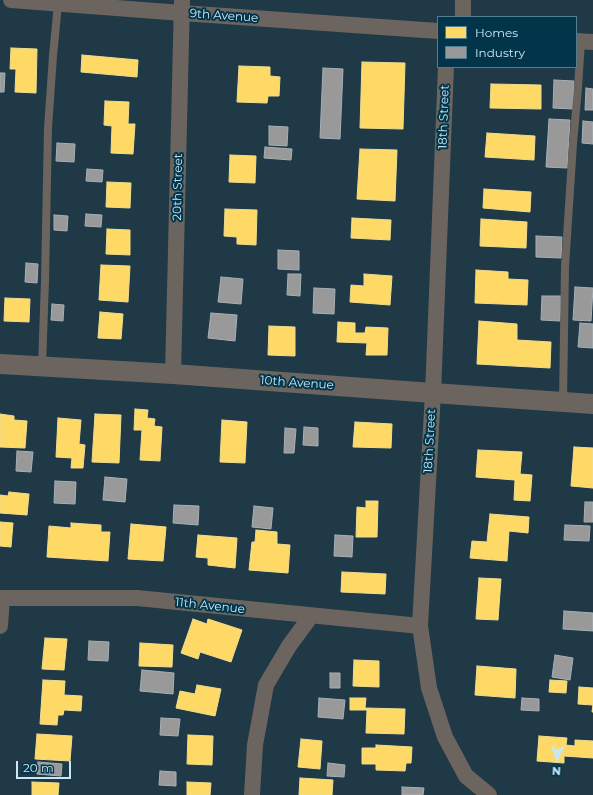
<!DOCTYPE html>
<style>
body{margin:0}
#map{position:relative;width:593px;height:795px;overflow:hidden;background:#1f3946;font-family:Montserrat,sans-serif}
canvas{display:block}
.legend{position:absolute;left:437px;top:16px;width:140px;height:52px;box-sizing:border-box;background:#02354a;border:1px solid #527c90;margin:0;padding:5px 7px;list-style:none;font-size:12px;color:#c9e7f8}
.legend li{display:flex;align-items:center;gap:8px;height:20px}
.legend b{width:20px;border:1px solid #527c90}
.north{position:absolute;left:537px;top:739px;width:40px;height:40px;-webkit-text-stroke:3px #02354a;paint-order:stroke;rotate:183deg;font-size:11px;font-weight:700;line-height:16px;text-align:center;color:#c9e7f8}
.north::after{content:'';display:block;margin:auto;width:14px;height:18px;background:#c9e7f8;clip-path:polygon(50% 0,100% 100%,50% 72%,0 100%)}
.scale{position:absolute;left:16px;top:761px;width:55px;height:18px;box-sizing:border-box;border:2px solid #c9e7f8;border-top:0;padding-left:5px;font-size:12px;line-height:14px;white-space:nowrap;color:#c9e7f8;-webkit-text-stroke:3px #02354a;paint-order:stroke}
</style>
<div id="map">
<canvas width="593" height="795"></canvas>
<ul class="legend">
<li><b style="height:11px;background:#ffd966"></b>Homes</li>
<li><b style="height:11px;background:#999"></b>Industry</li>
</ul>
<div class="north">N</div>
<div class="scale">20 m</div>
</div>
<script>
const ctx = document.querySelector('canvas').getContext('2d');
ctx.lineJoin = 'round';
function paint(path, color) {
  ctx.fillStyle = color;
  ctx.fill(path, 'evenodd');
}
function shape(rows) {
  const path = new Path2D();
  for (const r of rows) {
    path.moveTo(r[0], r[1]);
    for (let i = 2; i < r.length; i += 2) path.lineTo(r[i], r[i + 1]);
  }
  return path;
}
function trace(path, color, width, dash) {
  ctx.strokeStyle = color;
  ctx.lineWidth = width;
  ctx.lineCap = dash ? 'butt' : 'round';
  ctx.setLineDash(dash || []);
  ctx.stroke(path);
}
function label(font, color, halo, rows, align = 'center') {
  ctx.font = font + ' Montserrat,sans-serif';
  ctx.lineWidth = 4;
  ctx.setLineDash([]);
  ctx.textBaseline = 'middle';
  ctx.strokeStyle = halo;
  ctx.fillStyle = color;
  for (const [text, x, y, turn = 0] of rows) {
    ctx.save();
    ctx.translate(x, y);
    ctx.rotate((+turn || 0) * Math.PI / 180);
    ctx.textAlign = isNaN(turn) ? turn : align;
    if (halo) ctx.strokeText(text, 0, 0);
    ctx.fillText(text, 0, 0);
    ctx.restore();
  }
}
const homes = shape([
 [11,48,37,49,36,93,15,92,16,69,10,69,11,48],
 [82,55,138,60,137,77,81,72,82,55],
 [362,62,405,63,403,129,360,128,362,62],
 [239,66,270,67,270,76,280,77,279,96,268,96,267,103,237,102,239,66],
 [491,84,541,85,541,109,490,108,491,84],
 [105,101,129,102,128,124,135,124,133,154,111,153,112,126,104,125,105,101],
 [487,133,535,136,534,160,485,157,487,133],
 [360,149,397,150,395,201,357,199,360,149],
 [230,155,256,156,255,183,229,182,230,155],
 [107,182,131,183,130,208,106,207,107,182],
 [484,189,531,192,530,212,483,208,484,189],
 [225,209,257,210,256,245,237,244,237,237,224,236,225,209],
 [352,218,391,220,390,240,351,238,352,218],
 [481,219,527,222,526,248,480,246,481,219],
 [107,229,130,230,130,255,106,254,107,229],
 [101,265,130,266,128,302,99,300,101,265],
 [476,270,508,272,508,279,528,280,527,305,475,303,476,270],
 [364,274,392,276,390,305,350,302,351,285,364,286,364,274],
 [5,298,30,299,29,322,4,321,5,298],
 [100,312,123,314,121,339,98,338,100,312],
 [479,321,517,324,517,340,551,342,550,368,477,364,479,321],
 [338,322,355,323,355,333,365,333,366,327,388,328,387,355,366,355,367,343,337,342,338,322],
 [269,326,295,327,295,356,268,355,269,326],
 [135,409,148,410,147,418,155,419,154,426,162,427,160,461,140,460,142,430,134,430,135,409],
 [0,414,14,416,14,420,27,421,25,448,0,447,0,414],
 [95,414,121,415,119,463,92,462,95,414],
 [58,418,81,420,79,444,85,445,83,468,71,468,72,458,56,457,58,418],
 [222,420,247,422,245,463,220,462,222,420],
 [355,422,392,424,391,448,353,447,355,422],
 [574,447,593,448,593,488,571,486,574,447],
 [478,450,522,452,520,474,532,475,530,501,514,500,515,480,476,477,478,450],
 [9,492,29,494,27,515,0,513,0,495,8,496,9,492],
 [366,501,378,501,377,537,356,537,357,507,366,508,366,501],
 [490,514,529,517,528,533,509,531,507,561,470,558,472,541,487,542,490,514],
 [0,522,13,523,11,547,0,546,0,522],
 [71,523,101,525,101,532,110,532,108,561,47,557,49,526,71,528,71,523],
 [131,524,166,527,163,561,128,559,131,524],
 [256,530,277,532,277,544,290,545,288,573,249,570,252,542,255,542,256,530],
 [198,535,237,538,235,568,208,565,208,558,196,557,198,535],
 [342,572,386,574,385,594,341,592,342,572],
 [479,578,501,579,498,620,476,619,479,578],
 [193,619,207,624,208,619,242,630,231,662,200,652,198,659,181,653,193,619],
 [45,638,67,639,64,670,42,669,45,638],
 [140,643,173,645,172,667,139,666,140,643],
 [354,660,379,661,379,687,353,686,354,660],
 [477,666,516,669,515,698,475,695,477,666],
 [43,680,65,681,64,695,82,696,81,711,64,710,63,715,58,715,57,725,40,724,43,680],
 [550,680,567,681,566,693,549,692,550,680],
 [197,685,221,689,215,716,176,708,180,691,195,694,197,685],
 [579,687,593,688,593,712,592,712,593,705,578,704,579,687],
 [350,698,366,698,365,708,405,709,404,734,366,733,367,710,350,710,350,698],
 [37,734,72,736,70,761,35,759,37,734],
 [188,735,213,736,212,765,187,764,188,735],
 [539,736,567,738,566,745,575,746,575,740,593,741,593,758,564,756,564,763,537,761,539,736],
 [301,739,322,741,320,769,298,767,301,739],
 [376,745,412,747,411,763,406,763,405,771,376,770,376,764,362,764,362,748,376,748,376,745],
 [300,778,333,780,332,795,299,795,300,778],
 [32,782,59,783,58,795,32,795,32,782],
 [187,782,211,783,210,795,187,795,187,782]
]);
paint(homes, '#ffd966');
trace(homes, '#efdd92', 1);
const industry = shape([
 [323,68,343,69,340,139,320,138,323,68],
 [0,73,5,73,4,92,0,92,0,73],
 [554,80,574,81,573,109,553,108,554,80],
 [586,88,593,89,593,110,585,110,586,88],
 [549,119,570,120,567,168,546,167,549,119],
 [583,121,593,122,593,144,582,143,583,121],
 [269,126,288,127,287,146,269,145,269,126],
 [57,143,75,144,74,162,56,161,57,143],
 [265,147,292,149,291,160,264,158,265,147],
 [87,169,103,170,102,182,86,181,87,169],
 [86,214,102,215,101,227,85,226,86,214],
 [54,215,68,216,67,231,54,230,54,215],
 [536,236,562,237,561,258,536,257,536,236],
 [278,250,299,251,299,270,278,269,278,250],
 [26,263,38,264,37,283,25,282,26,263],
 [288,274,301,274,300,296,287,295,288,274],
 [221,277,243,279,241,304,218,302,221,277],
 [575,287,593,288,591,321,573,320,575,287],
 [314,288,335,289,334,314,313,313,314,288],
 [542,296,561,296,560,321,541,320,542,296],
 [52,304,64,305,63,321,51,320,52,304],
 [211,313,237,315,235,341,208,338,211,313],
 [580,323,593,324,593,348,578,347,580,323],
 [304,427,318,428,318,446,303,445,304,427],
 [285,428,296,429,294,453,284,453,285,428],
 [17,451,33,452,31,472,16,471,17,451],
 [105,477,127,479,125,502,103,500,105,477],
 [55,481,76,482,75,504,54,503,55,481],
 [585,502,593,502,593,522,584,522,585,502],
 [174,505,199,506,198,525,173,523,174,505],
 [254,506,273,508,271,529,252,527,254,506],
 [565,525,590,526,589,541,564,540,565,525],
 [335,535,353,536,352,557,334,556,335,535],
 [564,611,593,613,593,631,563,629,564,611],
 [89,641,109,642,108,661,88,660,89,641],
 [555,655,573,658,570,680,552,677,555,655],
 [142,670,174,673,173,694,140,691,142,670],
 [330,673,340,673,340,688,330,688,330,673],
 [319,698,345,700,343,719,318,717,319,698],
 [522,698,539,699,539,711,521,710,522,698],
 [161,718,180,719,178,736,160,735,161,718],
 [38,762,62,764,61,776,37,774,38,762],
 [328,763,345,765,344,777,327,776,328,763],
 [160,771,176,772,176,786,159,785,160,771],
 [402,787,424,788,423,795,402,795,402,787]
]);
paint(industry, '#999');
trace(industry, '#a7b0b6', 1);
trace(shape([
 [42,366,45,281,48,128,53,56,58,4],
 [563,402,565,267,573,144,578,88,581,41]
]), '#6c645e', 8);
trace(shape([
 [11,0,182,13,438,31],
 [463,17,463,0],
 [576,41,593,42],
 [446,67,433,393,420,626,429,688,445,737,466,776,489,795],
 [173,374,182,0],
 [0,598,137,598,420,626],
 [0,626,2,598],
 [252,795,255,745,266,685,289,646,311,616]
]), '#6c645e', 16);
trace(shape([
 [0,364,173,374,433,393,593,404]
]), '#6c645e', 20);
label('12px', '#c9e7f8', '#02354a', [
 ["9th Avenue",224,16,4],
 ["18th Street",444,117,-88],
 ["20th Street",178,187,-89],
 ["10th Avenue",297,383,4],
 ["18th Street",430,441,-87],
 ["11th Avenue",210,606,6]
]);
</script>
